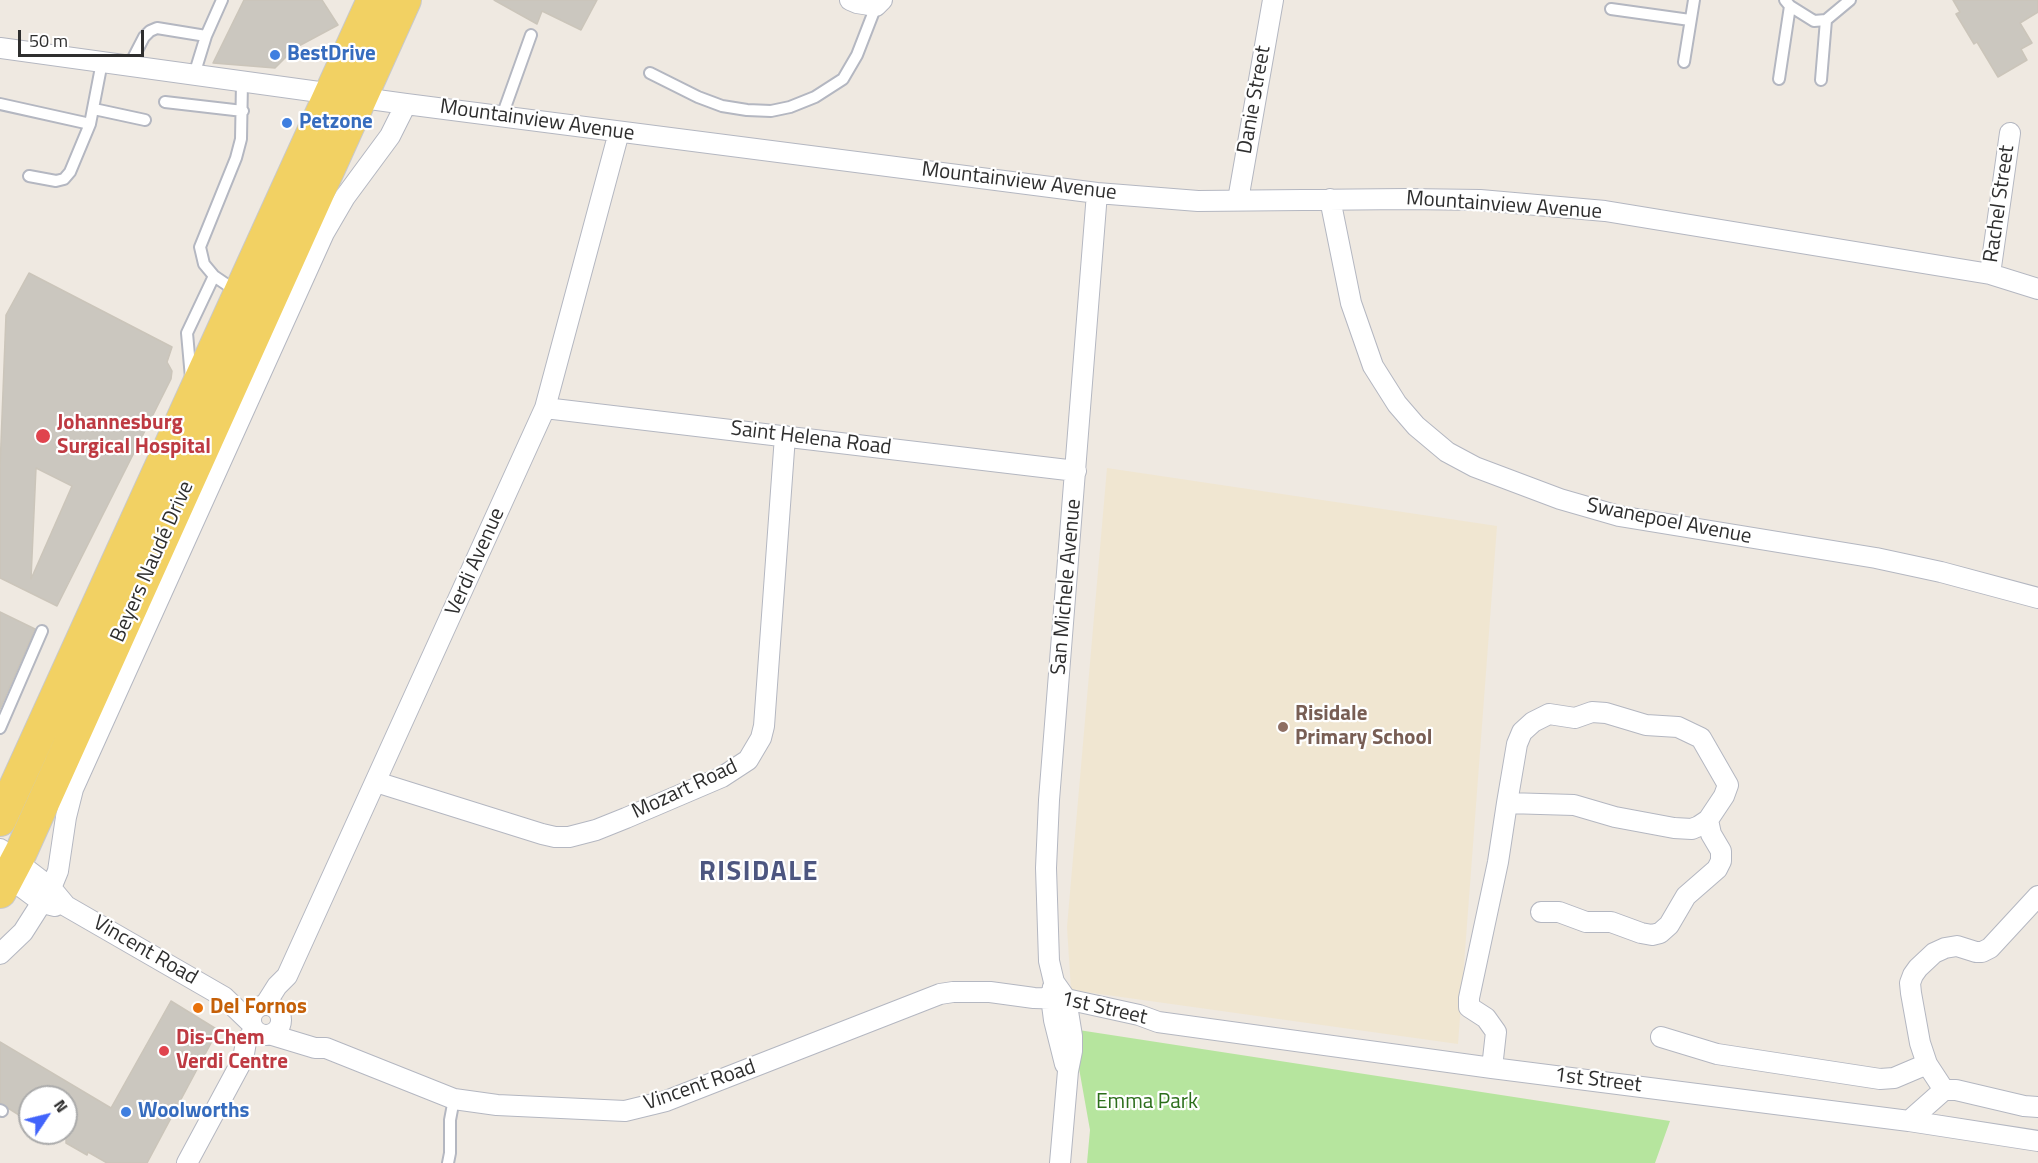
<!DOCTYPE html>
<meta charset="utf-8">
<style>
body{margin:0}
#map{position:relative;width:2038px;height:1163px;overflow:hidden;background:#efe9e1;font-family:"Titillium Web",sans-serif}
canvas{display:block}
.north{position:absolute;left:18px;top:1085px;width:60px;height:60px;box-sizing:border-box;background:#fff;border:2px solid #ababab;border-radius:50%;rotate:55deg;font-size:16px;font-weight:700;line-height:24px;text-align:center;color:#2e2e2e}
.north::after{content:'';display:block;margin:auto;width:21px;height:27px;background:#4264fb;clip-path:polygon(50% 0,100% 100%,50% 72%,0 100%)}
.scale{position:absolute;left:18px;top:30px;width:126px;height:27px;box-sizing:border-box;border:3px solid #2e2e2e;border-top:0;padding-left:8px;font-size:18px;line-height:21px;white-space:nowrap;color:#2e2e2e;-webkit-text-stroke:4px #fff;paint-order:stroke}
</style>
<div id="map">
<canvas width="2038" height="1163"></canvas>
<div class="north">N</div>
<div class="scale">50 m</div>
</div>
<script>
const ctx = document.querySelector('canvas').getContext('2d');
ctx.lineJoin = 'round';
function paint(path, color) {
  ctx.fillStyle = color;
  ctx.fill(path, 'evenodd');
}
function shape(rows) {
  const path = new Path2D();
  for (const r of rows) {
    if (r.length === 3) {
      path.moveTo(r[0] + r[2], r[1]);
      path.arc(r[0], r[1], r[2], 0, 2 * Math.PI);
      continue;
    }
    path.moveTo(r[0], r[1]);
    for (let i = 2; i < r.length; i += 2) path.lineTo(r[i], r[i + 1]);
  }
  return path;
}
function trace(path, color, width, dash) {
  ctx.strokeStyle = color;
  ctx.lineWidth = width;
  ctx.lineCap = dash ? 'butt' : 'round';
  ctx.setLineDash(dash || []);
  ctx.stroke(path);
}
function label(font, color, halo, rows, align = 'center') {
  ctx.font = font + ' "Titillium Web",sans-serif';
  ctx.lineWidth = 4.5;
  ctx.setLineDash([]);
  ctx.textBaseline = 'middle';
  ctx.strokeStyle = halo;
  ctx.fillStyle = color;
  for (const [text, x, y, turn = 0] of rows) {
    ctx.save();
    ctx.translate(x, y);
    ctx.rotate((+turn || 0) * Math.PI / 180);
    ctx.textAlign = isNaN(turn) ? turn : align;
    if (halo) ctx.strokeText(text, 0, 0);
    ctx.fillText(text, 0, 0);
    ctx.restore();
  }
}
paint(shape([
 [1107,468,1497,526,1458,1044,1071,990,1067,927]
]), '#f0e6d1');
paint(shape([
 [1072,1029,1670,1121,1655,1163,1087,1163,1090,1130]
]), '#b6e59e');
const building = shape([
 [244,0,322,0,338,25,295,48,275,68,213,63,244,0],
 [494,0,597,0,581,30,542,11,537,24,494,0],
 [1953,0,2038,0,2038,12,2020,23,2032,43,2021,49,2027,60,1998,77,1977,42,1974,44,1956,14,1960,12,1953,0],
 [29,273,172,347,167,362,172,371,171,379,57,606,0,578,0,468,6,315,29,273],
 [36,468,72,486,31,579,36,468],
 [0,612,35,629,0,709,0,612],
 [171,1001,218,1030,147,1163,107,1163,88,1152,87,1155,66,1143,66,1097,30,1097,30,1122,0,1103,0,1042,111,1108,171,1001]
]);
paint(building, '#cbc7bf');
trace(building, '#cbc5ba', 1.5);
const service = shape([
 [1785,0,1790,6,1814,21,1826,20,1850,0],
 [1611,9,1690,20],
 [1684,62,1694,0],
 [129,66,144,37,150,31,157,28,206,36],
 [650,73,698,97,722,106,747,110,771,111,790,107,815,97,843,79,857,55,876,6],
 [194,75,206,36,222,0],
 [1779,79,1790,6],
 [1821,80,1826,20],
 [165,102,243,111],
 [0,104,90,124],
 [94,109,145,120],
 [502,116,531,35],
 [29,176,56,181,64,179,70,172,90,124,102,62],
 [236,291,214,276,204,264,200,247,236,158,241,139,242,82],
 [191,378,187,333,214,276],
 [0,728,42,631],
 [0,1110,2,1111],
 [448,1163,450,1153,450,1120,454,1099]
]);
const minor = shape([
 [850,0,857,3,876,6,882,0],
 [0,48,406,104,1097,193,1198,201,1407,199,1480,200,1605,211,1990,274,2038,289],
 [1330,199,1351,303,1373,366,1397,404,1416,426,1447,452,1475,467,1560,499,1619,516,1876,558,1941,572,2038,598],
 [1238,200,1273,0],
 [1990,274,2010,133],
 [545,408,1076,471],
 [376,782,542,834,555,837,569,837,596,830,626,818,722,777,748,760,761,738,764,726,785,436],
 [0,849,51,888,66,906,224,997,251,1023],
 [0,871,43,903,55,906],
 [1541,912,1559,912,1586,922,1611,922,1641,933,1652,935,1660,933,1669,925,1686,896,1717,869,1721,861,1721,851,1711,834,1708,820],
 [0,954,23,932,51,888,58,871,66,817,73,789,324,233,345,197,390,136,406,104],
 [1053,987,1051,997,1054,1020,1065,1064],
 [266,1020,15],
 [265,1005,277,986,287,976,545,408,619,132],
 [272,1035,315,1048,326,1048,454,1099,497,1105,625,1111,666,1101,940,994,953,992,990,992,1034,998,1066,999,1139,1015,1158,1022,1492,1068,1909,1121,2038,1141],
 [1661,1037,1717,1054,1880,1079,1894,1078,1927,1064],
 [1492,1068,1496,1032,1486,1018,1469,1007,1469,998,1498,862,1507,803,1517,744,1522,732,1533,722,1549,714,1575,718,1592,712,1606,713,1646,725,1678,727,1701,738,1728,785,1724,796,1708,820,1699,826,1692,829,1674,828,1615,817,1574,805,1507,803],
 [1944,1090,1927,1064,1920,1043,1911,993,1910,983,1913,975,1918,968,1934,953,1945,948,1957,946,1976,952,1982,952,1990,948,2038,896],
 [1909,1121,1944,1090,1956,1090,2024,1106,2038,1107],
 [187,1163,243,1059,246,1042,254,1030],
 [1060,1163,1068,1071,1072,1051,1072,1036,1066,999,1054,982,1049,961,1046,868,1049,800,1097,193]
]);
const primary = shape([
 [0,820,373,0],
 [0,892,21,852,405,0]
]);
trace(service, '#b4b7c1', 14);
trace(minor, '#b4b7c1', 22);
trace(primary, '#c9c9c9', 34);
trace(service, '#fff', 10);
trace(minor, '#fff', 20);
trace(primary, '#f2d163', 32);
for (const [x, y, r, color] of [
 [275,55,6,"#3f7fe0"],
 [287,123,6,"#3f7fe0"],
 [43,436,8,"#e0444e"],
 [1283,727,6,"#8d6e63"],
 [198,1008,6,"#e8710a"],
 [164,1051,6,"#e0444e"],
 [126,1112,6,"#3f7fe0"]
]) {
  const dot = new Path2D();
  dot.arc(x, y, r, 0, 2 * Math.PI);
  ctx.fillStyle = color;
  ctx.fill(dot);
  trace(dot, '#fff', 2);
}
label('bold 21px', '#366cbe', '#fff', [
 ["BestDrive",287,55],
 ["Petzone",299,123],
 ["Woolworths",138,1112]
], 'left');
label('21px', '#2e2e2e', '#fff', [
 ["Danie Street",1255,100,-80],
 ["Mountainview Avenue",537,121,8],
 ["Mountainview Avenue",1019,182,7],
 ["Rachel Street",2000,204,-82],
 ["Mountainview Avenue",1504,206,4],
 ["Saint Helena Road",811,439,7],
 ["Swanepoel Avenue",1669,522,11],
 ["Beyers Naudé Drive",153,562,-66],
 ["Verdi Avenue",476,562,-66],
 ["San Michele Avenue",1067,587,-85],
 ["Mozart Road",685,790,-25],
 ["Vincent Road",145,951,30],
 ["1st Street",1104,1009,13],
 ["1st Street",1598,1081,7],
 ["Vincent Road",700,1086,-19]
]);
label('bold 21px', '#be3a42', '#fff', [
 ["Johannesburg",57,424],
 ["Surgical Hospital",57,448],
 ["Dis-Chem",176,1039],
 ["Verdi Centre",176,1063]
], 'left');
label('bold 21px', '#785e54', '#fff', [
 ["Risidale",1295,715],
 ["Primary School",1295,739]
], 'left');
label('bold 21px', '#c56008', '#fff', [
 ["Del Fornos",210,1008]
], 'left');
label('21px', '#2c6e1b', '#fff', [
 ["Emma Park",1147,1103]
]);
ctx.letterSpacing = '1.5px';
label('bold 27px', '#4d5680', '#fff', [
 ["RISIDALE",759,873]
]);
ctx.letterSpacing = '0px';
</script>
